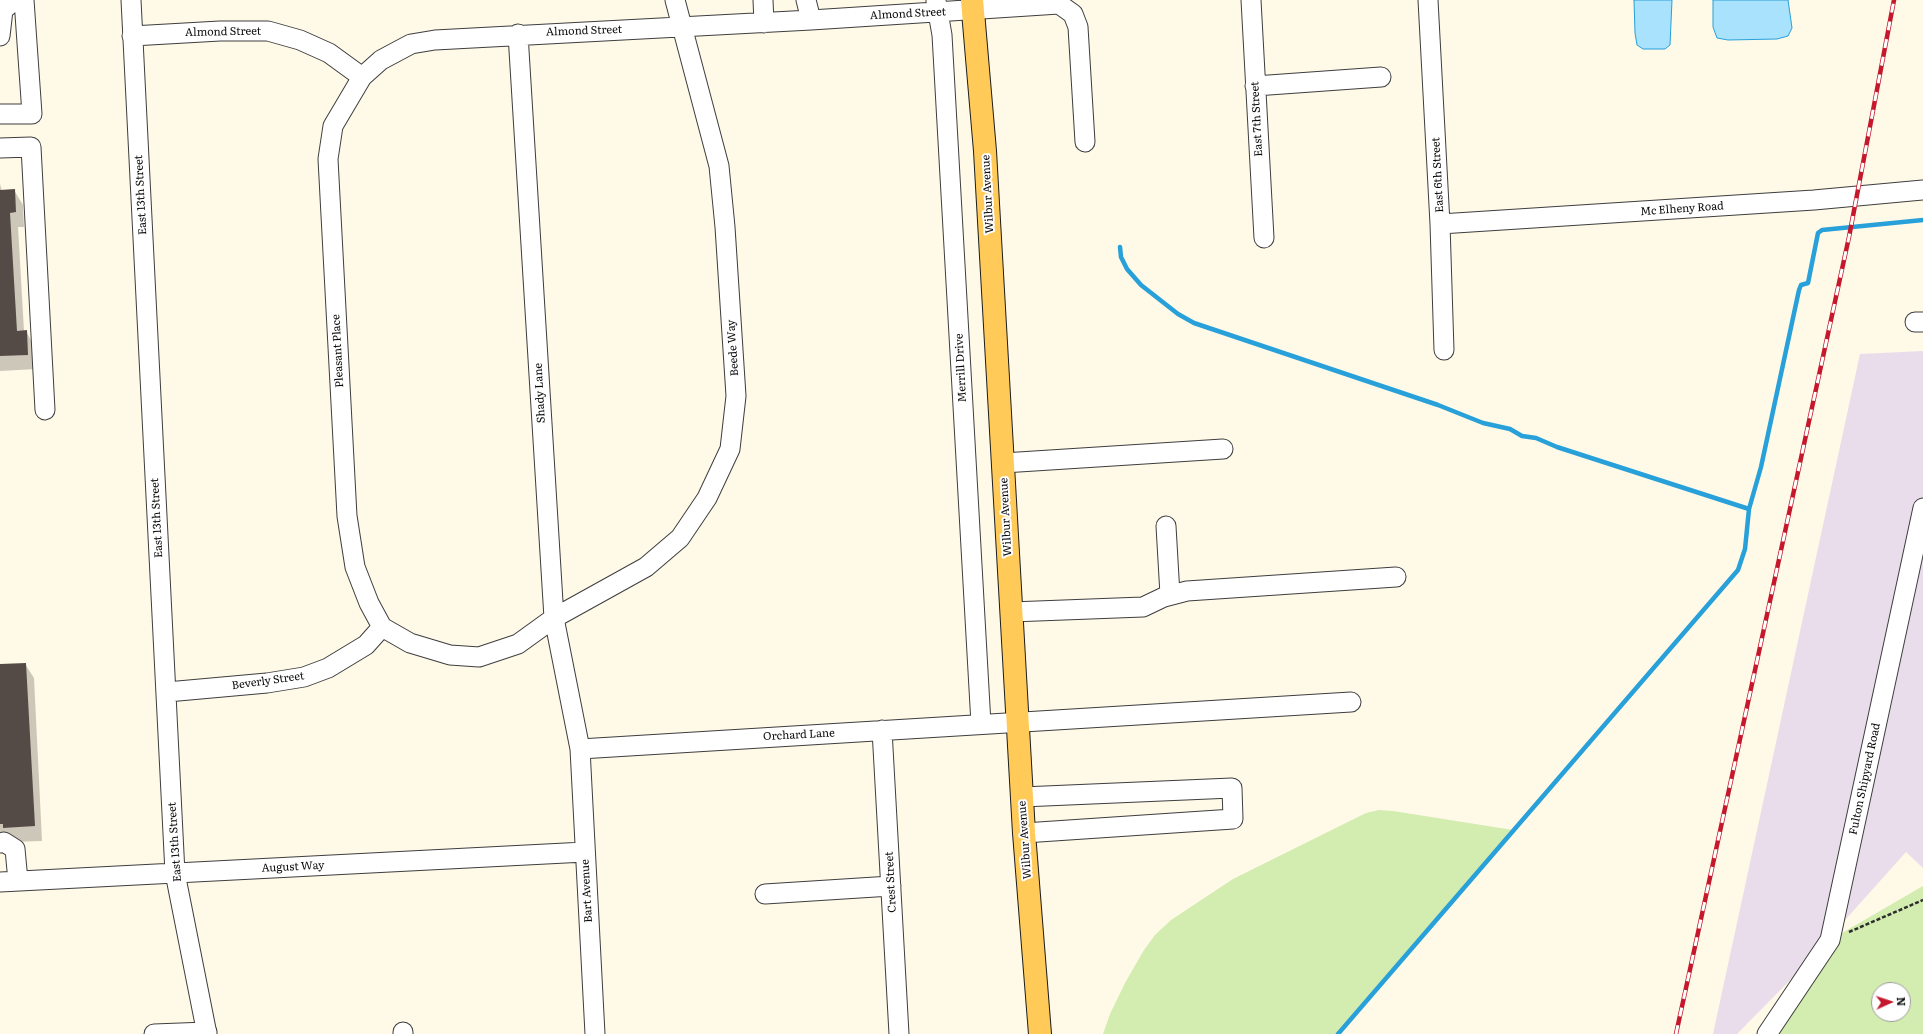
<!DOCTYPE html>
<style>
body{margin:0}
#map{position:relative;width:1923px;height:1034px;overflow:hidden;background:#fff9e8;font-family:Literata,serif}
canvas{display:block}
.north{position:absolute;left:1871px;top:982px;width:40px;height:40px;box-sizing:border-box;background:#fff;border:1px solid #9d9d9d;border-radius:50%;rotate:87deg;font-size:11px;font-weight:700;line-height:16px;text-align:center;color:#0b0b0b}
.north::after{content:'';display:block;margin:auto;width:14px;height:18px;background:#c6182d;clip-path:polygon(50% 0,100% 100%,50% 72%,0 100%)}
</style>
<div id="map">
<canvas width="1923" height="1034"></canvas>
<div class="north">N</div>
</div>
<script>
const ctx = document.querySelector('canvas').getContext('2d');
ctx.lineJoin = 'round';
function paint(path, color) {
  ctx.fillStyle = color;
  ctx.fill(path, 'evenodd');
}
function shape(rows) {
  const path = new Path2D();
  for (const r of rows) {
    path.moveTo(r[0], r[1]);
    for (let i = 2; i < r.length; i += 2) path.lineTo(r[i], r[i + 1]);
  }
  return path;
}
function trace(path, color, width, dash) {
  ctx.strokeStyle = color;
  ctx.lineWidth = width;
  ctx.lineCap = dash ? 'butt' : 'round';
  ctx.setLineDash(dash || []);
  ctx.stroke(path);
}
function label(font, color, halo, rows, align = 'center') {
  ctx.font = font + ' Literata,serif';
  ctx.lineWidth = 4;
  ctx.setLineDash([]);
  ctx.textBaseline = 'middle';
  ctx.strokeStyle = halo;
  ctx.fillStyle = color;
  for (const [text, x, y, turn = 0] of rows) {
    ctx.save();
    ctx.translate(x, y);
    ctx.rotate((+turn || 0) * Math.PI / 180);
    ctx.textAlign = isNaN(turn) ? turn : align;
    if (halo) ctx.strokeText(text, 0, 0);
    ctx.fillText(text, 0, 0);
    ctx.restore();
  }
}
paint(shape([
 [1923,351,1923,868,1906,852,1803,967,1737,1034,1713,1034,1860,354]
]), '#e9ddeb');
paint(shape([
 [1379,810,1393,811,1513,830,1338,1034,1103,1034,1110,1014,1125,983,1144,950,1155,935,1171,920,1233,879,1366,813],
 [1923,886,1923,1034,1767,1034,1830,940],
 [1879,990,1903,990,1903,1014,1879,1014]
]), '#d3ecaf');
const water = shape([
 [1634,0,1672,0,1670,45,1665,49,1643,49,1637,45,1635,33,1634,0],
 [1713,0,1788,0,1792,28,1788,36,1777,39,1728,40,1717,38,1713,27,1713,0]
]);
paint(water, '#a8e2fc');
trace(water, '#28a0d9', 1);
paint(shape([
 [0,184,2,191,14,190,23,205,24,227,18,227,24,331,26,331,34,346,36,369,0,371],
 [25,664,34,678,42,841,12,842,0,839,0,665]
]), '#0003');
trace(shape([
 [1120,247,1121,257,1127,269,1141,285,1178,314,1194,323,1438,405,1483,423,1510,429,1522,436,1536,438,1557,447,1749,509],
 [1338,1034,1738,570,1745,549,1749,509,1761,467,1799,290,1801,285,1808,283,1818,233,1822,230,1923,220]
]), '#28a0d9', 4.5);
paint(shape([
 [15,189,16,212,10,213,17,331,27,330,28,355,0,356,0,190],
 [26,663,35,826,3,828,3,824,0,824,0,664]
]), '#544b46');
const minor = shape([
 [131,0,175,873,207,1034],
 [763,0,764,23],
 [806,0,811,20],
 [1251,0,1264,238],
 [1428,0,1440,224,1444,350],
 [936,1,942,35,981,724],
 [518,34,554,618,580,749,595,1034],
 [0,36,3,10,15,0],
 [132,36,220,31,268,31,300,40,329,53,362,77,381,60,411,44,435,40,811,20,1059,4,1073,14,1078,27,1085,142],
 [362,77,333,126,328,159,347,516,355,567,369,603,382,627],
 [1255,86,1381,77],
 [0,114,32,114,24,0],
 [0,148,31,147,45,410],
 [1440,224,1814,200,1923,190],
 [1915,322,1923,322],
 [1003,463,1223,449],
 [1166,526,1170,595],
 [1011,612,1143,607,1164,597,1187,591,1396,577],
 [167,692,267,683,304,677,328,668,366,645,382,627,410,643,450,655,479,657,518,644,554,618,646,567,680,538,707,498,730,449,736,396,725,227,719,166,675,0],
 [882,730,899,1034],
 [580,749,1351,702],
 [1022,797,1232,788,1233,819,1024,833],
 [0,843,4,842,15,849,18,881],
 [0,882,585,852],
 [765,894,891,886],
 [403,1032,403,1034],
 [154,1034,207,1032],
 [1767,1034,1830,940,1923,508]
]);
const major = shape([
 [972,0,985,151,1024,833,1040,1034]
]);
trace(minor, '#3e3e3e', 21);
trace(major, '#1c1c1c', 24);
trace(shape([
 [1849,932,1923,900]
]), '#2d2d2d', 2.5, [4, 2]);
trace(minor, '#fff', 19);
trace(major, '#ffca58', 22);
const rail = shape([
 [1676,1034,1849,237,1894,0]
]);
trace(rail, '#c6182d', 4.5);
trace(rail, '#fff', 3, [9]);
label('11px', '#0b0b0b', '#fff', [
 ["Almond Street",908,14,-3],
 ["Almond Street",584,31,-2],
 ["Almond Street",223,32,-1],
 ["East 7th Street",1257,119,-93],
 ["East 6th Street",1438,175,-93],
 ["Wilbur Avenue",988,194,-93],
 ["East 13th Street",141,195,-93],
 ["Mc Elheny Road",1682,209,-4],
 ["Beede Way",733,348,-94],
 ["Pleasant Place",338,351,-93],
 ["Merrill Drive",961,368,-93],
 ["Shady Lane",540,393,-93],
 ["Wilbur Avenue",1006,517,-93],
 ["East 13th Street",157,518,-93],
 ["Beverly Street",268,681,-8],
 ["Orchard Lane",799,735,-3],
 ["Fulton Shipyard Road",1865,779,-78],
 ["Wilbur Avenue",1025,840,-94],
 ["East 13th Street",175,842,-94],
 ["August Way",293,867,-3],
 ["Crest Street",891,882,-93],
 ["Bart Avenue",587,891,-93]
]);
</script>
